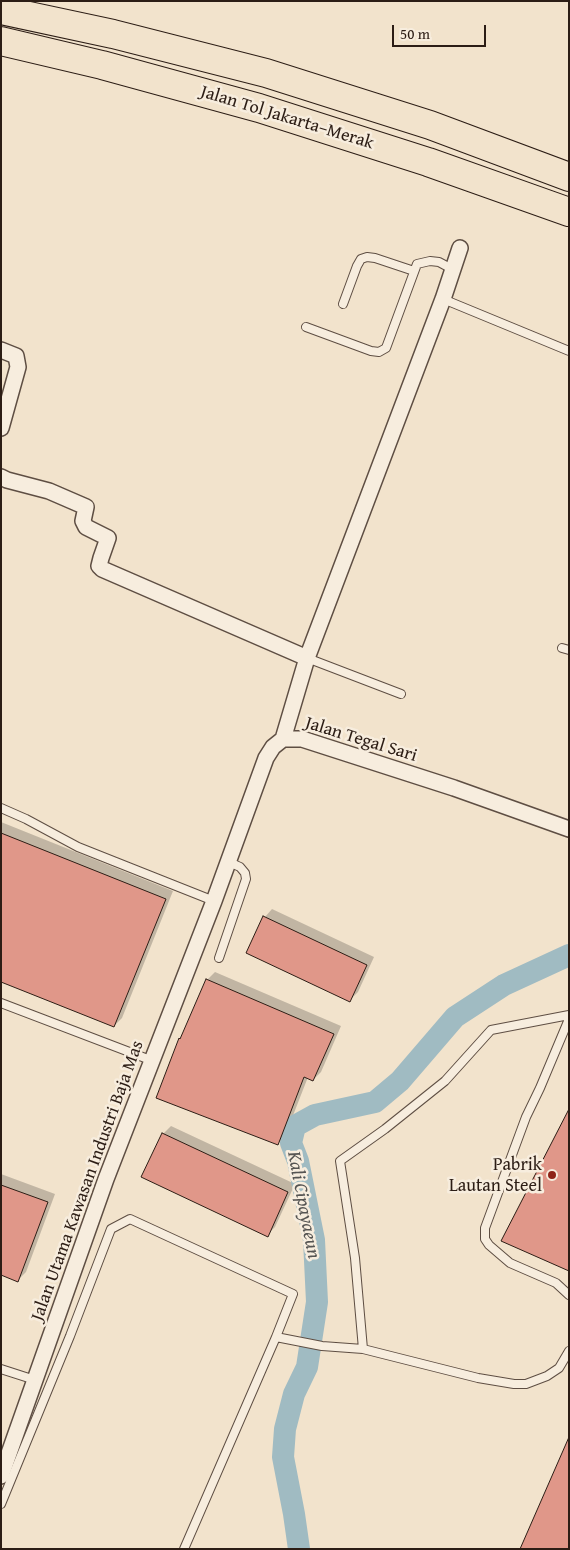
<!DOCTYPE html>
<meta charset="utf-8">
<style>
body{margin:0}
#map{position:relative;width:570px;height:1550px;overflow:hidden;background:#f2e3cc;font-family:"Gentium Book Plus",serif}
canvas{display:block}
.frame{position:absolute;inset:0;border:2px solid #2c1d15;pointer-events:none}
.scale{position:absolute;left:392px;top:25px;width:94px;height:22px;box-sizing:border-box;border:2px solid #2c1d15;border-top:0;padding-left:6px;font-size:15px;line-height:18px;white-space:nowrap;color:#2c1d15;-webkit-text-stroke:4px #f7edde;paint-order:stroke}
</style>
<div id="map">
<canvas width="570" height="1550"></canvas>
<div class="frame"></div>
<div class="scale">50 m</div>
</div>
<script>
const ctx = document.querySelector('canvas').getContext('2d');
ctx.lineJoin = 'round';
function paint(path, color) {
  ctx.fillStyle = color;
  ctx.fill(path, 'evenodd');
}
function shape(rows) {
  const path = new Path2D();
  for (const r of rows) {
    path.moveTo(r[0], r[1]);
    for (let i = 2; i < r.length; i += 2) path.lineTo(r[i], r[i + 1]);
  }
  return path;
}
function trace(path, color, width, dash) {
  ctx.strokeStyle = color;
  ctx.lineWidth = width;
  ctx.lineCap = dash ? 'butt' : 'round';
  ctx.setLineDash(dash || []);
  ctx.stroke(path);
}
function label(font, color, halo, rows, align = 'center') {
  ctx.font = font + ' "Gentium Book Plus",serif';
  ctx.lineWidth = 5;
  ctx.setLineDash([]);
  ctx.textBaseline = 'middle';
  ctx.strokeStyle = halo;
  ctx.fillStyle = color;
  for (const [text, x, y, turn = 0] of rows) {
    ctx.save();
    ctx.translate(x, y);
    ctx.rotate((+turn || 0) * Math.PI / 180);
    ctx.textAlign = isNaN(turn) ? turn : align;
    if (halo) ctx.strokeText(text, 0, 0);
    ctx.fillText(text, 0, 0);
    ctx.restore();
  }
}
paint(shape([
 [1,822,173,891,122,1018,114,1026,1,980],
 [272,909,374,957,358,992,350,1000,265,917],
 [215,972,341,1026,321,1072,313,1080,308,1077,285,1136,277,1144,207,980],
 [171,1126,295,1184,275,1227,267,1235,163,1134],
 [1,1174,55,1194,26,1272,18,1280,1,1274]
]), '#0003');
trace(shape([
 [299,1549,294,1514,283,1457,285,1429,294,1394,307,1367,317,1302,314,1240,298,1161,291,1143,295,1126,315,1115,375,1102,400,1081,455,1017,504,985,569,955]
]), '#a0bbc2', 22);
const building = shape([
 [1,833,166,899,114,1027,1,982,1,833],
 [263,916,367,965,350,1002,246,953,263,916],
 [206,979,334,1034,313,1081,304,1077,278,1145,156,1098,179,1038,180,1039,206,979],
 [569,1109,569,1271,501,1241,569,1109],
 [162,1133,288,1192,268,1237,141,1177,162,1133],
 [1,1185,48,1202,18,1282,1,1275,1,1185],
 [569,1437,569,1549,520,1549,569,1437]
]);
paint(building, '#e09789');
trace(building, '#2c1d15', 1);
const service = shape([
 [443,299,569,351],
 [343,304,357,266,361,259,367,257,375,258,414,271],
 [306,327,371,351,379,352,386,348,417,264,430,261,439,262,452,269],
 [562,648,569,650],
 [307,658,401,694],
 [1,808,26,819,78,847,214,901],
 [219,958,246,879,245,873,240,867,229,862],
 [1,1003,153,1061],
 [569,1019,540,1088,526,1117,485,1228,485,1239,489,1245,510,1263,556,1283,569,1295],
 [363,1349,355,1258,340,1161,385,1129,445,1081,491,1030,569,1015],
 [1,1369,35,1380],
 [1,1504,70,1336,111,1229,130,1219,293,1294,276,1337,322,1346,363,1349,478,1378,514,1384,526,1384,547,1376,559,1368,569,1351],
 [184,1549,276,1337]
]);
const minor = shape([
 [1,350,16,356,18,367,1,428],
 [1,477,7,480,49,491,86,507,83,521,86,527,108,538,101,558,99,566,102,569,307,658],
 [283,739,307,658,443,299,460,248],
 [1,1476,106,1179,214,901,266,758,273,747,283,739,302,739,454,788,569,829]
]);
const motorway = shape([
 [1,10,113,34,266,73,430,125,569,177],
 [1,41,102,65,259,108,428,162,569,212]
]);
trace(service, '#5e4e43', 10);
trace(minor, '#5e4e43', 18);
trace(motorway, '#2c1d15', 30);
trace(service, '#f7edde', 8);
trace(minor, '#f7edde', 15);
trace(motorway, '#f2e3cc', 28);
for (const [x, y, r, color] of [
 [552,1175,5,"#8f2418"]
]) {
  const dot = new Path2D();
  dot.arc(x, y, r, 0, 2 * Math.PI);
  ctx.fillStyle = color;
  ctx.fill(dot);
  trace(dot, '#f7edde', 2);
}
label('18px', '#2c1d15', '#f7edde', [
 ["Jalan Tol Jakarta–Merak",287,118,17],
 ["Jalan Tegal Sari",361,740,17],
 ["Jalan Utama Kawasan Industri Baja Mas",88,1181,-70]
]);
label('18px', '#2c1d15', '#f7edde', [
 ["Pabrik",542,1165],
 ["Lautan Steel",542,1186]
], 'right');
label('italic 19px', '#555452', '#f7edde', [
 ["Kali Cipayaeun",303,1205,79]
]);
</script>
